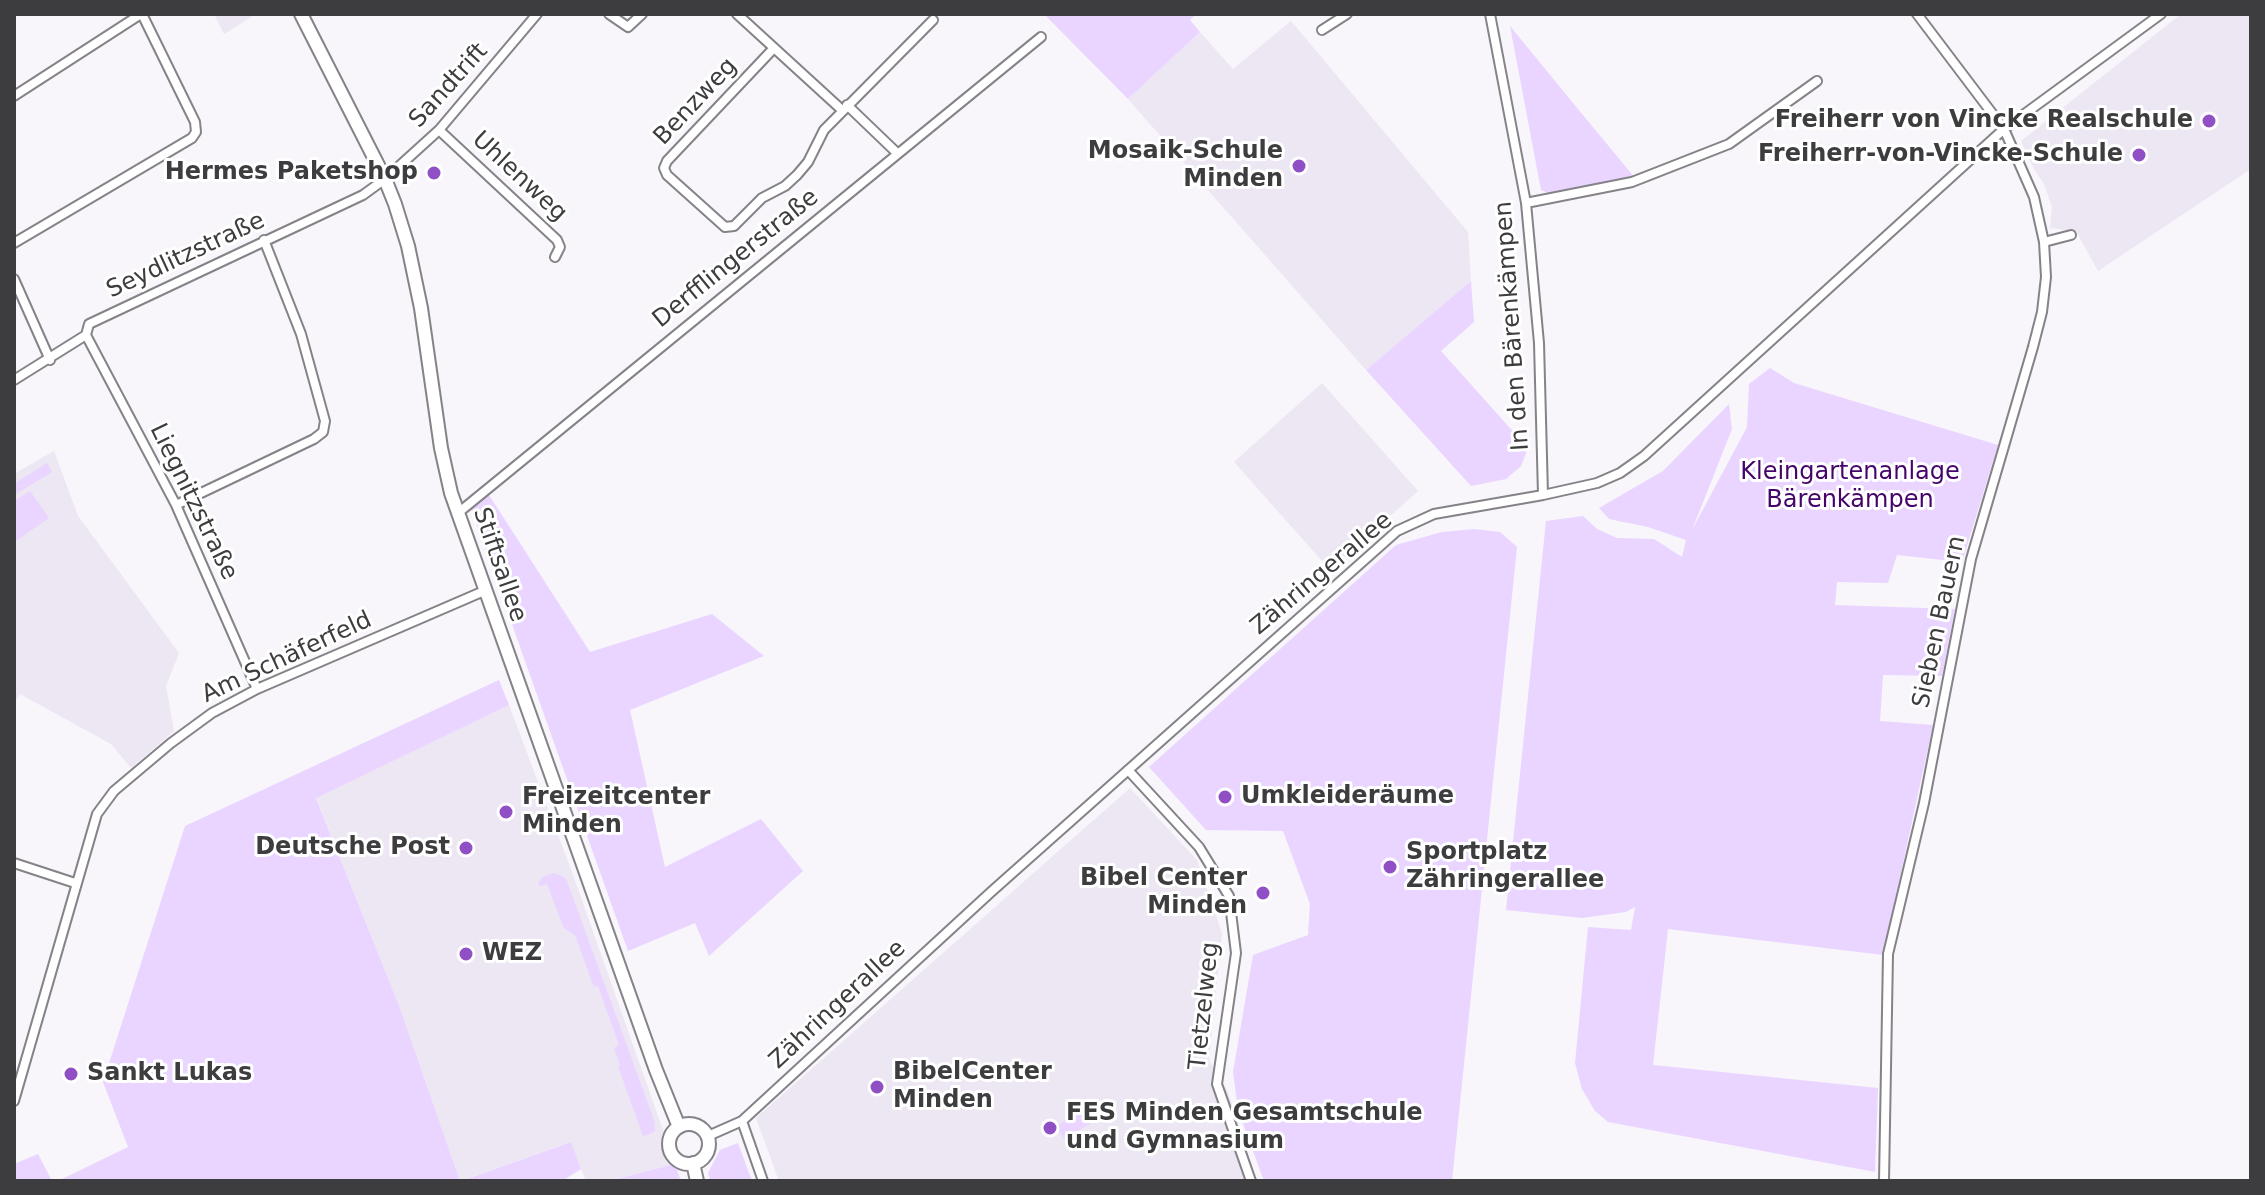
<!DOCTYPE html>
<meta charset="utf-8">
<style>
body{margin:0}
#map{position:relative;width:2265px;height:1195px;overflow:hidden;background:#f8f5fb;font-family:"DejaVu Sans",sans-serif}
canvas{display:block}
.frame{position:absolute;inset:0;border:16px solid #3d3c3e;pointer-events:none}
</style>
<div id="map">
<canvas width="2265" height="1195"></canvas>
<div class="frame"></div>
</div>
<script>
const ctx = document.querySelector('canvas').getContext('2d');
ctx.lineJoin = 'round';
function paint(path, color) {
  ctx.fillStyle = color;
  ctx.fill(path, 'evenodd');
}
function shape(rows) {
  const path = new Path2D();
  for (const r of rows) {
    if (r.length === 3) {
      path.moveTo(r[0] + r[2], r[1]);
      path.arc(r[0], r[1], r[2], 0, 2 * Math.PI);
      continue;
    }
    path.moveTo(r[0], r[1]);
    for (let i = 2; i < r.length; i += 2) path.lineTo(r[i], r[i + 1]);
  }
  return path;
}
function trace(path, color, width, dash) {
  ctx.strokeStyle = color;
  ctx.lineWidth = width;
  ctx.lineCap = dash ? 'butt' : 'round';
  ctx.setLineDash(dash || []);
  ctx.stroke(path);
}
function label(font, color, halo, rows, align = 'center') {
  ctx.font = font + ' "DejaVu Sans",sans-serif';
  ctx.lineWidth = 6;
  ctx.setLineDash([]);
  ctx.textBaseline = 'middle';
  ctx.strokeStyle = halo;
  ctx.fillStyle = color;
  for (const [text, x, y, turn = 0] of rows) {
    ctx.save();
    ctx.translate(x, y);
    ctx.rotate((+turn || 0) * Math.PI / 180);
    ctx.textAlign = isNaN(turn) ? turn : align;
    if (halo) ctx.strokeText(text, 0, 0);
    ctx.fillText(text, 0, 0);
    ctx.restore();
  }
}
paint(shape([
 [214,14,256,14,224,34],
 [2181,14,2251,14,2251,169,2098,271,2076,231,2050,228,2052,207,2044,184,2034,169,2021,141],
 [1291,21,1468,232,1471,281,1366,370,1128,99,1200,32,1233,69],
 [1322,383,1418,491,1330,570,1234,462],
 [54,451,78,516,179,653,166,686,174,731,131,768,111,744,20,694,14,703,14,474],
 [509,705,572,872,675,1164,609,1181,586,1181,570,1142,460,1181,400,1008,316,797],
 [1130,788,1197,860,1222,933,1209,1060,1228,1092,1257,1181,779,1181,756,1118]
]), '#ede6f3');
paint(shape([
 [1044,14,1196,14,1190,20,1200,32,1128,99],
 [1510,26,1573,103,1635,178,1550,194,1541,190],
 [1471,281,1474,322,1441,351,1526,446,1526,453,1521,466,1506,479,1471,486,1366,370],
 [1770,368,1794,383,1998,445,1962,562,1897,555,1888,583,1837,582,1835,605,1955,609,1942,676,1883,675,1880,721,1933,725,1883,955,1668,929,1653,1065,1878,1088,1875,1172,1608,1122,1595,1111,1582,1089,1575,1063,1588,927,1631,930,1635,907,1626,912,1582,918,1506,910,1546,521,1583,516,1597,529,1617,538,1654,539,1682,557,1686,540,1648,527,1609,519,1599,508,1663,471,1729,404,1732,429,1692,530,1747,427,1749,384],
 [47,463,52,472,14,495,14,484],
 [30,491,49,518,14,542,14,501],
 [489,495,590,652,712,614,764,656,630,710,665,867,761,819,803,871,709,956,695,923,628,951,471,509],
 [1474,529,1500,532,1517,547,1452,1181,1264,1181,1238,1110,1233,1072,1253,955,1308,935,1310,904,1283,831,1206,830,1149,767,1396,545,1442,532],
 [499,680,509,705,316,798,400,1008,460,1181,58,1181,128,1147,103,1082,185,826],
 [554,873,564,877,567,881,654,1120,655,1131,647,1135,643,1136,618,1066,620,1065,614,1048,619,1045,598,986,594,987,575,935,564,928,547,884,540,886,538,883,543,877],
 [1090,1105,1098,1119,1064,1139,1056,1126],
 [571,1142,581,1169,562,1181,461,1181],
 [738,1143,752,1181,710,1181,708,1173,720,1150],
 [38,1154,52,1181,14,1181,14,1164],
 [675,1164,681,1181,609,1181]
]), '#e9d5ff');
const minor = shape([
 [609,14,628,27,642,14],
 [737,14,842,110],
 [1490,14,1526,203,1539,343,1543,495],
 [1322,30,1347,14],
 [774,48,667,161,664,168,667,175,725,227,734,226,762,198,785,186,797,175,808,162,824,130,933,20],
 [14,96,141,14],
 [847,105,897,153],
 [439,130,557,240,560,247,555,257],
 [1526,203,1632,182,1729,144,1817,81],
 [2044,242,2071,235],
 [14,243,192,138,196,132,195,122,142,14],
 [14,279,50,360],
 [86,335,176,505,257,689],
 [14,380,86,335,89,324,363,195,385,179,439,130,537,14],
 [176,505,314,439,323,432,325,421,301,334,264,240],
 [458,513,1041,37],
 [1128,770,1199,847,1229,896,1236,953,1217,1084,1251,1181],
 [14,863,75,883],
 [14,1101,97,814,114,791,171,743,212,713,257,689,484,591],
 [742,1121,763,1181],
 [708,1136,742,1121,991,892,1397,531,1434,514,1543,495,1597,483,1620,473,1644,456,2004,129,2161,14],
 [1884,1181,1888,954,1924,803,1971,559,2033,347,2042,312,2046,277,2044,242,2034,197,2004,129,1917,14]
]);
const secondary = shape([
 [301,14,385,179,395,204,408,246,421,308,441,448,451,493,656,1070,679,1127],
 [689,1144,20],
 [693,1163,697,1181]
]);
trace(minor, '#858388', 12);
trace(secondary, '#858388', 16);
trace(minor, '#fff', 8);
trace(secondary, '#fff', 12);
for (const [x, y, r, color] of [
 [2209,121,8,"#904fc4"],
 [2139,155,8,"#904fc4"],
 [1299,166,8,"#904fc4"],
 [434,173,8,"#904fc4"],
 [1225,797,8,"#904fc4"],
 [506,812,8,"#904fc4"],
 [466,848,8,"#904fc4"],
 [1390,867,8,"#904fc4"],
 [1263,893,8,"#904fc4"],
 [466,954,8,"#904fc4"],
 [71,1074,8,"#904fc4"],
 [877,1087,8,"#904fc4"],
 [1050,1128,8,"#904fc4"]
]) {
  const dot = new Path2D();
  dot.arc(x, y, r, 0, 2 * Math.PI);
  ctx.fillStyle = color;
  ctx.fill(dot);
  trace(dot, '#fff', 3);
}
label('24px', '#3d3c3e', '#fff', [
 ["Sandtrift",449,86,-48],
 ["Benzweg",696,102,-47],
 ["Uhlenweg",519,177,43],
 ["Seydlitzstraße",186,256,-25],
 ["Derfflingerstraße",736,259,-39],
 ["In den Bärenkämpen",1513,326,-94],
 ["Liegnitzstraße",193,502,64],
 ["Stiftsallee",499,565,71],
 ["Zähringerallee",1322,574,-40],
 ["Sieben Bauern",1940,622,-78],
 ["Am Schäferfeld",287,658,-25],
 ["Zähringerallee",838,1005,-43],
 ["Tietzelweg",1205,1006,-84]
]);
label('bold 24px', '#3d3c3e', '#fff', [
 ["Freiherr von Vincke Realschule",2193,121,"right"],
 ["Mosaik-Schule",1283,152,"right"],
 ["Minden",1283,180,"right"],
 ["Freiherr-von-Vincke-Schule",2123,155,"right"],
 ["Hermes Paketshop",418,173,"right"],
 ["Umkleideräume",1241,797],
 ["Freizeitcenter",522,798],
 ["Minden",522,826],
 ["Deutsche Post",450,848,"right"],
 ["Sportplatz",1406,853],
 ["Zähringerallee",1406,881],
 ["Bibel Center",1247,879,"right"],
 ["Minden",1247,907,"right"],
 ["WEZ",482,954],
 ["BibelCenter",893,1073],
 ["Minden",893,1101],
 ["Sankt Lukas",87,1074],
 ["FES Minden Gesamtschule",1066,1114],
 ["und Gymnasium",1066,1142]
], 'left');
label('24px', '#45046a', '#fff', [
 ["Kleingartenanlage",1850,473],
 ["Bärenkämpen",1850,501]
]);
</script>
